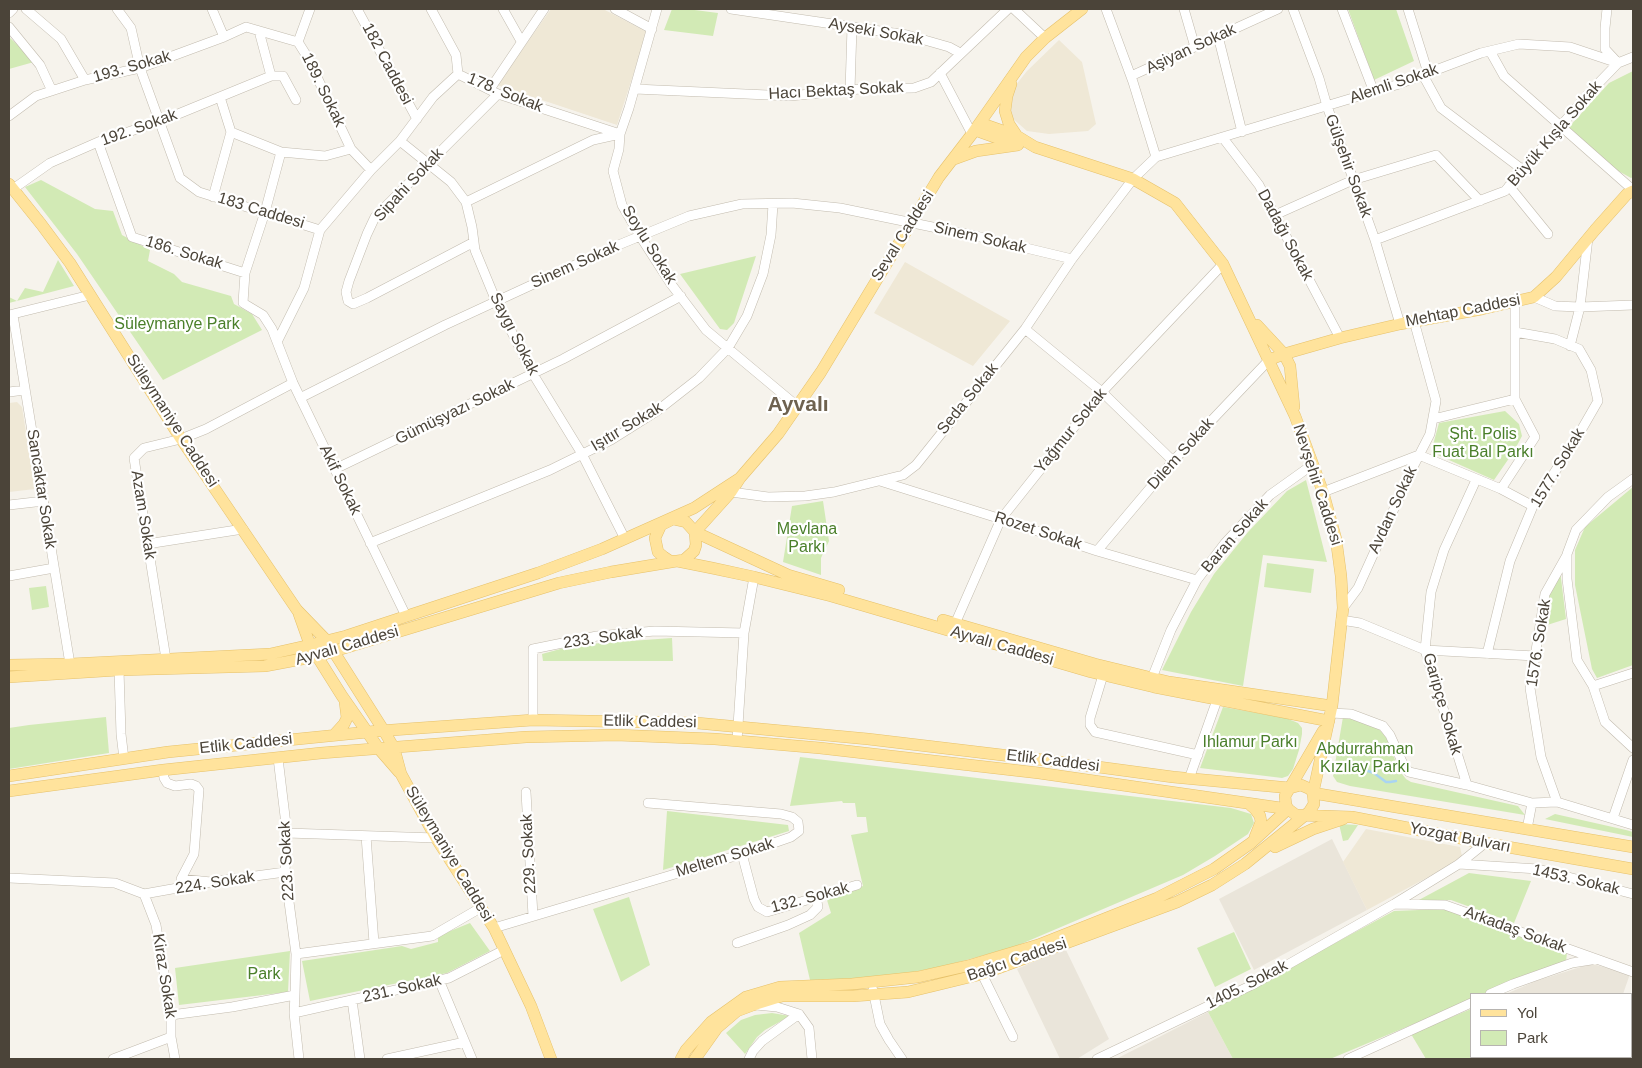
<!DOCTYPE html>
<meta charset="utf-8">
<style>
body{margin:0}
#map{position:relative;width:1642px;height:1068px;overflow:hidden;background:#f6f3ec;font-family:Arial,sans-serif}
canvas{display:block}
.frame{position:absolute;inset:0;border:10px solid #4b4439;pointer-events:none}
.legend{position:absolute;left:1470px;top:993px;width:162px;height:65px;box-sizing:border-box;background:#fff;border:1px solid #b7b4b0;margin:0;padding:6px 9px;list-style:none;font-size:15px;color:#4b4439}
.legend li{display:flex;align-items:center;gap:10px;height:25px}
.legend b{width:25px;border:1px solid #b7b4b0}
</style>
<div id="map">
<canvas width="1642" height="1068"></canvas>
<div class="frame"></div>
<ul class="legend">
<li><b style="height:6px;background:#ffe39c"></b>Yol</li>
<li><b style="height:14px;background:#d2eab5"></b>Park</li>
</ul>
</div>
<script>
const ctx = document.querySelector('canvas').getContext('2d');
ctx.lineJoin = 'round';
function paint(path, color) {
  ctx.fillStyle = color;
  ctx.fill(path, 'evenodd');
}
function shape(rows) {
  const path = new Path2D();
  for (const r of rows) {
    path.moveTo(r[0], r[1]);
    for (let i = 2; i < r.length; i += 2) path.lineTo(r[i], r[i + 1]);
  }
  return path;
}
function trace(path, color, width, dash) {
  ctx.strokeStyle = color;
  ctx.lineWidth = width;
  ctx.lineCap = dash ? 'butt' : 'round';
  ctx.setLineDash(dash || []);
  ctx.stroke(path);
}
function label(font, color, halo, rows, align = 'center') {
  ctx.font = font + ' Arial,sans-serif';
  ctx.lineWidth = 4.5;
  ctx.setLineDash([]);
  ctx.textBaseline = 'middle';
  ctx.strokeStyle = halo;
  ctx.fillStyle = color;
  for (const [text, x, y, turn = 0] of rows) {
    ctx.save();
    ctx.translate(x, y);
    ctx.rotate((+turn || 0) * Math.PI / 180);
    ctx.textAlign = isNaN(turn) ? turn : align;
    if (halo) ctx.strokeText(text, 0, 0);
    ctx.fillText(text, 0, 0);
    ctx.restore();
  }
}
paint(shape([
 [1332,839,1367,910,1254,970,1219,899],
 [1065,948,1109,1039,1077,1059,1060,1059,1017,969],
 [1587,965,1596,965,1630,974,1623,994,1506,994,1536,981],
 [1208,1012,1233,1059,1116,1059]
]), '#eae5da');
paint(shape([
 [551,9,603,9,647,32,617,125,497,85],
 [1059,40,1082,62,1096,124,1088,131,1049,134,1027,131,1011,117,1010,102,1015,86,1027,71],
 [905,262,1010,321,973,366,874,313],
 [17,402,22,407,35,489,9,492,9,403],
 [1366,829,1460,847,1462,856,1458,861,1367,910,1343,862]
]), '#efe8d6');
paint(shape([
 [672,9,687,9,718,13,713,36,664,30],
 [1348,9,1396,9,1414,61,1374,80],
 [9,37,24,51,34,62,9,69],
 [1633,71,1633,177,1631,178,1604,163,1568,128,1609,83],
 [41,180,95,209,113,211,122,235,150,250,148,261,174,274,182,282,231,296,234,304,252,314,262,330,163,380,77,254,25,187],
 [756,256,734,323,727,330,720,329,680,274],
 [58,260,74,286,9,303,9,297,17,301,25,288,43,292],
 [1505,411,1519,424,1522,436,1514,451,1494,480,1431,452,1439,423],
 [1306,480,1327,562,1263,555,1243,686,1162,670,1191,612,1214,574,1248,532,1287,491],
 [1633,487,1633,665,1597,678,1592,669,1575,585,1575,550,1585,527],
 [823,501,829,541,821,558,821,575,783,562,792,506],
 [1267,563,1314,569,1311,593,1264,587],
 [1560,570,1566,619,1544,626,1549,595],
 [46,586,49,607,32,610,29,588],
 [672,638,673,661,543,661,542,654,575,645],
 [1223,707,1286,718,1298,723,1302,728,1302,734,1299,750,1293,769,1288,776,1282,778,1274,777,1200,768],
 [106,717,109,753,9,769,9,728,29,725],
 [1343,717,1360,721,1379,729,1386,737,1390,745,1398,769,1406,779,1411,782,1518,806,1525,815,1350,786,1337,782,1333,776],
 [800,757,1231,808,1251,814,1254,823,1248,834,1215,856,1183,875,1014,947,944,966,878,979,810,980,799,933,831,913,827,900,863,886,851,835,868,832,866,817,857,817,855,803,843,803,842,801,790,806],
 [667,811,788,825,789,831,663,870],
 [1555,814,1626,830,1633,832,1633,837,1545,819],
 [1339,824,1358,825,1348,840,1343,841],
 [1469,873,1531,881,1514,923,1451,900,1417,901],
 [629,897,650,965,621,982,593,909],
 [1444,909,1567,952,1566,962,1483,994,1471,994,1471,1000,1330,1059,1233,1059,1208,1012,1394,911],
 [470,923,490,951,447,973,310,1001,302,961,402,946,411,949,438,942,438,936],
 [1234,932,1251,969,1215,987,1197,948],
 [290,951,288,992,179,1005,175,968],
 [1471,1009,1471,1057,1520,1057,1515,1059,1426,1059,1411,1034],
 [772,1013,790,1016,765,1030,757,1037,745,1054,726,1033,741,1020,755,1015]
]), '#d2eab5');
trace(shape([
 [1353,771,1365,770,1374,773,1386,782,1390,782,1396,781]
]), '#a9d4f2', 2.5);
const minor = shape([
 [26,9,61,39,85,80],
 [117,9,131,28,140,68,180,178,199,192,320,230,371,170,400,141,433,97,458,74],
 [212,9,224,37],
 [357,9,417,119],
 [431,9,456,55,458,74],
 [503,9,521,41],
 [615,9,652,29],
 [657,9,629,108,620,134,619,149,613,171,622,205,640,236,671,284,706,330,797,406],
 [731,9,907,35,949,47,960,53],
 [1014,9,1045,38],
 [1184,9,1195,47],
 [1293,9,1319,78,1327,106,1375,240,1400,324],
 [1342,9,1374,92],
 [1408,9,1428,73],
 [9,13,13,9],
 [9,27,40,65,52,91],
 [259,31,271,76],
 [1218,36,1242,132],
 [298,42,310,9],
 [1490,51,1504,76,1633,190],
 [940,73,972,134],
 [458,74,498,94,620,134],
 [1423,75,1441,108,1523,170],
 [1131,76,1278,9],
 [490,89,544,9],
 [635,89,790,96,860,89,914,88,931,82,1008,9],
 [850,90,852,27],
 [9,116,36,96,85,80,140,68,224,37,246,27,298,42,308,58,351,149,371,170],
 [231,132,281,152,325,156,351,149],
 [1223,138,1259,185,1340,338],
 [400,141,451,182,466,202,472,227,475,250,496,301,533,374,582,454,625,539],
 [98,142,132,237,245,273],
 [281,152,265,212,245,273,243,303,263,315,272,329,293,383,406,616],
 [1156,157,1396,85,1481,53,1519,44,1570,47,1618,63,1633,57],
 [1509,186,1548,234],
 [13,189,50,163,98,142,161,121,271,76,283,76,296,100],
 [213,197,231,132,220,97],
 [466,202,593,140,620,134],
 [1275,215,1353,180,1436,155,1480,201],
 [1375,240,1505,191,1589,93,1618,63,1605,49,1605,28,1607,9],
 [474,242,367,298,353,304,348,301,346,292,349,281,367,234,375,217,498,94],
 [1534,297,1555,306,1580,307,1633,305],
 [9,315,90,295],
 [13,315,70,664],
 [1025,329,1102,392,1173,461],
 [277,342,304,288,320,230],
 [1570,346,1580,307,1588,238],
 [9,392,25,390],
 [300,398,445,325,616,246,689,216,742,204,792,203,840,208,976,236,1072,259],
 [1433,419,1515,399],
 [335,469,563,359,681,296],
 [1633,479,1608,497,1576,530,1567,554,1567,579,1577,660,1593,686,1605,722,1633,748],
 [880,481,1001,519,1097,551,1197,580],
 [1501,489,1535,437,1515,399,1515,301],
 [731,492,768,497,805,496,834,492,903,475,916,465,1025,329,1072,259,1133,179,1156,157,1133,82,1106,9],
 [1323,492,1419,455,1501,489,1533,506],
 [9,505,44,501],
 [370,543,550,470,611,440,657,411,699,378,728,348,747,316,763,274,771,235,773,204],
 [147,544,243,529],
 [1097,551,1173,461,1269,360],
 [9,576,54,568],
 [1343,608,1358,588,1413,467,1430,434,1436,401,1414,321],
 [1341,620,1360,623,1425,650,1535,656],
 [955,624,1001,519,1102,392,1223,264],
 [1487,654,1510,561,1533,506,1579,434,1598,401,1591,370,1579,349,1555,339,1515,332],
 [166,659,134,458,144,448,181,439,206,429,293,383],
 [119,670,121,734,124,759],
 [1103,675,1090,718,1090,725,1095,732,1198,755],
 [1152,678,1171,630,1197,580,1225,543,1270,495,1312,465],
 [1593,686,1633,673],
 [1330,713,1351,714,1383,726,1390,735,1404,766,1409,772,1467,785,1532,803],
 [533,720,533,649,597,636,655,631,744,633],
 [737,741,744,633,754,577],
 [278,758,287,833,285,872,296,954,295,995],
 [163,770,164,778,167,783,175,786,191,784,196,786,199,790,194,854,181,879,211,882],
 [1189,779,1217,700],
 [1467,785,1425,650,1431,592,1444,550,1476,480],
 [526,792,533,916],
 [1557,802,1633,825],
 [1613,818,1633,760],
 [1527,829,1532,803,1557,802,1541,757,1530,688,1545,594,1567,555],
 [287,833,436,838],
 [366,836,374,943],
 [742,854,754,899,758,907,767,912,857,885],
 [1459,864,1538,869,1633,894],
 [9,878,115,883,144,894],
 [144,894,156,925,171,1015,171,1037,175,1059],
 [144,894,211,882,285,872],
 [1395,904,1445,905,1633,972],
 [494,928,742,854,791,837,799,831,798,822,792,817,781,814,648,803],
 [737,943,788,925,810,915,818,907,816,897],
 [296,954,432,936,482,907],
 [982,974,1013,1037],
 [439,980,472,1059],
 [873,990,880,1024,889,1040,902,1059],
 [1490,994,1513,984,1572,963,1591,960],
 [352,1000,360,1059],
 [756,1005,777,1007,799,1014,809,1028,812,1059],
 [294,1013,449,978,504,950],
 [171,1015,232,1007,295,995,294,1013,299,1059],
 [1631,1039,1633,1040],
 [113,1059,171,1037],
 [387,1059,465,1042],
 [749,1059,753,1051,762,1041,799,1014],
 [1097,1059,1254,984,1394,904,1459,864,1485,843],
 [1348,1059,1471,1003],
 [1530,1059,1536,1057]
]);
const major = shape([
 [1011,84,1007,96,1005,111,1009,124,1017,136],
 [975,130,1014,144],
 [954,159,976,151,1018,145],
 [9,184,41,224,70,263,181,439,297,610,327,641,384,731,394,748,401,774,436,838,494,928,531,1006,551,1059],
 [1257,325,1284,354,1290,366,1294,407],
 [1269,360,1284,354,1340,338,1400,324,1482,309,1534,297,1556,277,1595,230,1627,194,1633,191],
 [695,532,788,575,839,590],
 [695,532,731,492,740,478,778,434,821,372,939,177,972,134,1026,57,1045,38,1082,9],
 [299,614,310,645,342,696,379,749,399,772],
 [943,620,1095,664,1169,682,1332,706],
 [9,665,70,664,270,654,310,645,346,636,538,573,602,549,694,508,740,478],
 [9,677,119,670,265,666,318,656,559,583,611,572,677,561,684,560,694,551,696,545,695,532,686,522,673,519,661,525,655,538,658,552,664,557,670,561,677,561,712,568,754,577,831,596,1091,672,1154,687,1329,721],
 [334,735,344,724,347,718,345,702],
 [9,776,168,752,378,731,533,720,697,723,868,739,1061,762,1173,777,1290,788,1301,785,1310,789,1313,793,1633,847],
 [9,791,163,770,321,753,526,737,616,735,715,739,820,748,1039,773,1288,809,1296,815,1352,817,1485,843,1633,869],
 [1249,804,1255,809,1260,816,1261,822,1255,837],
 [1288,809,1286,805,1285,796,1323,731],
 [1275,847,1313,829,1343,819],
 [681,1059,686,1050,711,1022,746,997,780,987,852,984,918,977,971,965,1038,945,1157,898,1214,869,1251,843,1288,809],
 [695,1059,717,1028,737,1011,753,1005,782,996,853,996,908,992,982,974,1177,902,1212,885,1245,864,1309,812,1314,804,1313,793,1332,706,1343,608,1341,576,1336,539,1323,492,1295,416,1223,264,1175,203,1133,179,1035,147,1017,136,980,123]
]);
trace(minor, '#c2bbae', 10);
trace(major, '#e6c16a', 12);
trace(minor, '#fff', 9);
trace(major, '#ffe39c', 11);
label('16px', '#4b4439', '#fff', [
 ["Ayseki Sokak",876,32,10],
 ["Aşiyan Sokak",1191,49,-25],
 ["182 Caddesi",387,64,62],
 ["193. Sokak",132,67,-16],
 ["Alemli Sokak",1394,84,-19],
 ["189. Sokak",323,90,64],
 ["Hacı Bektaş Sokak",836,91,-3],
 ["178. Sokak",505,93,22],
 ["192. Sokak",139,128,-20],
 ["Büyük Kışla Sokak",1555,134,-49],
 ["Gülşehir Sokak",1348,166,70],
 ["Sipahi Sokak",409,185,-47],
 ["183 Caddesi",261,211,17],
 ["Dadağı Sokak",1285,235,62],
 ["Seval Caddesi",903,236,-58],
 ["Sinem Sokak",980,238,13],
 ["Soylu Sokak",649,245,58],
 ["186. Sokak",184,253,17],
 ["Sinem Sokak",575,265,-24],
 ["Mehtap Caddesi",1463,311,-11],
 ["Saygı Sokak",514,334,63],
 ["Seda Sokak",968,399,-51],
 ["Gümüşyazı Sokak",455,412,-26],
 ["Süleymaniye Caddesi",172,421,57],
 ["Işıtır Sokak",627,427,-31],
 ["Yağmur Sokak",1071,431,-51],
 ["Dilem Sokak",1181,454,-48],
 ["1577. Sokak",1558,468,-59],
 ["Akif Sokak",340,480,64],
 ["Nevşehir Caddesi",1317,485,72],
 ["Sancaktar Sokak",41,489,81],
 ["Avdan Sokak",1393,510,-65],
 ["Azam Sokak",143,515,81],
 ["Rozet Sokak",1038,531,18],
 ["Baran Sokak",1235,536,-49],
 ["233. Sokak",603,638,-8],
 ["1576. Sokak",1539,643,-81],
 ["Ayvalı Caddesi",347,646,-16],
 ["Ayvalı Caddesi",1002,646,16],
 ["Garipçe Sokak",1442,704,74],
 ["Etlik Caddesi",650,722,1],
 ["Etlik Caddesi",246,744,-6],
 ["Etlik Caddesi",1053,761,7],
 ["Yozgat Bulvarı",1460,838,11],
 ["Süleymaniye Caddesi",449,854,59],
 ["229. Sokak",529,854,-93],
 ["Meltem Sokak",725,858,-17],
 ["223. Sokak",287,861,-93],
 ["1453. Sokak",1576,880,13],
 ["224. Sokak",215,883,-9],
 ["132. Sokak",810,898,-15],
 ["Arkadaş Sokak",1515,930,20],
 ["Bağcı Caddesi",1017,960,-19],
 ["Kiraz Sokak",164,976,81],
 ["1405. Sokak",1247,985,-27],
 ["231. Sokak",402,989,-13]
]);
label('16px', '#4a7f2a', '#fff', [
 ["Süleymanye Park",177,325],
 ["Şht. Polis",1483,435],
 ["Fuat Bal Parkı",1483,453],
 ["Mevlana",807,530],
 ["Parkı",807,548],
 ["Ihlamur Parkı",1250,743],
 ["Abdurrahman",1365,750],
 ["Kızılay Parkı",1365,768],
 ["Park",264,975]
]);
label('bold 21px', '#6e6250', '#fff', [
 ["Ayvalı",798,405]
]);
</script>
